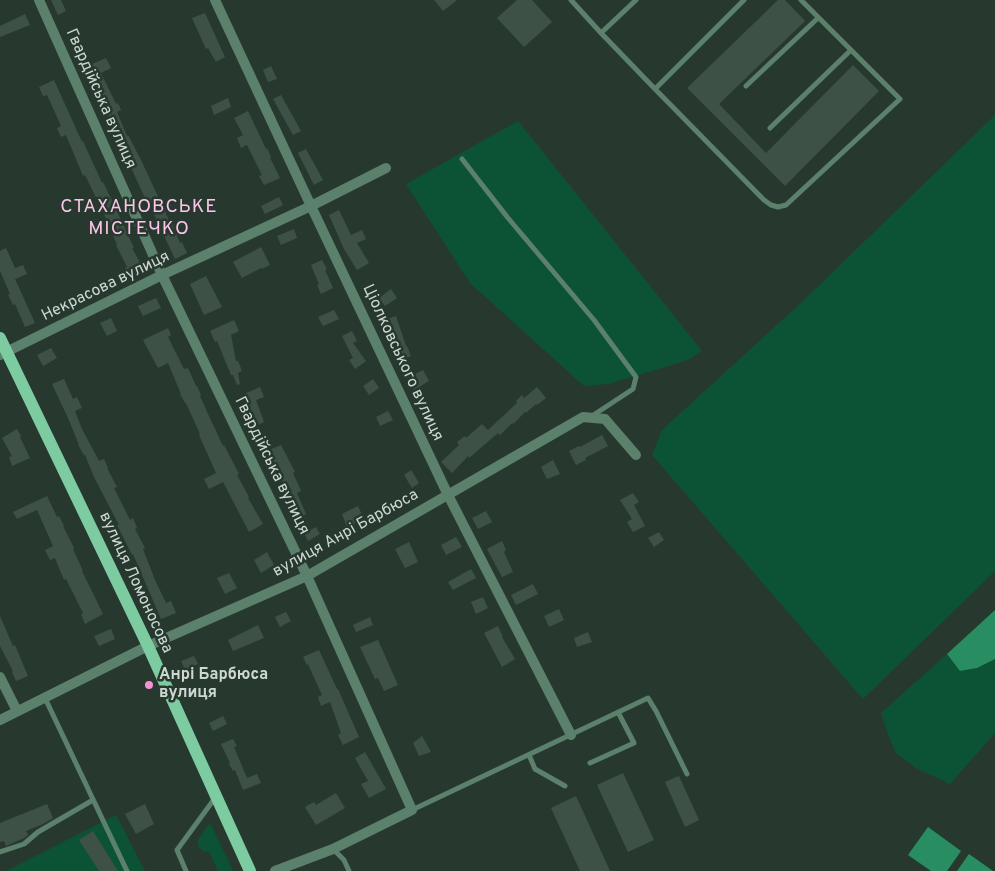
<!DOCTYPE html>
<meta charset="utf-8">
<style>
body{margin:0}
canvas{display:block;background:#27392f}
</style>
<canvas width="995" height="871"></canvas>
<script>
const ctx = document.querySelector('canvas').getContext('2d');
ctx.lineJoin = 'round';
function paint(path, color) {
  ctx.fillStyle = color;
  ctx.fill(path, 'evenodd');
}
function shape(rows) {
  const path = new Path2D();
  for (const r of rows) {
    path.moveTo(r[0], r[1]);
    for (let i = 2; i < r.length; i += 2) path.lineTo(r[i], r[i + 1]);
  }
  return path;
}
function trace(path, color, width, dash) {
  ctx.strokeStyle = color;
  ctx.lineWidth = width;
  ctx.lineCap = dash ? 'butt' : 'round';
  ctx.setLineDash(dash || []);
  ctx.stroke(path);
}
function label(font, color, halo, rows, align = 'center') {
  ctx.font = font + ' Overpass,sans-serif';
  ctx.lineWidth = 5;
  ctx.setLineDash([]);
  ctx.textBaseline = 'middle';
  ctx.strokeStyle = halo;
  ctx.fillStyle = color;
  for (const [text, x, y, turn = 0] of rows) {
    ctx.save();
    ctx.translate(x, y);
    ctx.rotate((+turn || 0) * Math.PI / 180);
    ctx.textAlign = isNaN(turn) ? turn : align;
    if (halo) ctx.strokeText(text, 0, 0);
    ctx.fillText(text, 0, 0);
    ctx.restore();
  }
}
paint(shape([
 [995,115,995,571,863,699,652,455,662,430,803,301],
 [518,121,702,351,688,360,608,384,584,386,470,283,406,184],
 [947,654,960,671,977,668,995,659,995,733,950,784,916,768,896,753,889,737,881,713],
 [116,815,145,871,6,871],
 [209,824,211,825,212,827,233,871,218,871,209,852,203,851,198,846,198,840]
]), '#0c5235');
paint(shape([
 [995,610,995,659,977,668,960,671,947,654],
 [928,827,961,851,947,871,931,871,908,855],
 [969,854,993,871,957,871]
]), '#288e61');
paint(shape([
 [51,0,61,0,66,11,58,15],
 [434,0,457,0,443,11],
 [517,0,532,0,552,22,524,47,497,18],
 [778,0,785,0,805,21,719,104,766,153,853,65,879,91,785,186,687,88],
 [205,13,225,57,216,62,208,48,206,49,192,18],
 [25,14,30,25,0,37,0,26],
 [106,58,111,68,101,73,116,104,118,103,121,110,117,112,127,136,128,135,141,160,169,220,170,219,180,243,182,242,187,253,175,259,146,197,145,198,85,67],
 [271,66,277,79,268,82,263,70],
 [54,80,82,142,83,141,102,183,103,182,107,190,134,248,132,248,144,270,129,277,125,268,127,267,116,245,117,245,104,214,85,175,83,176,66,135,61,137,57,128,61,126,47,95,43,96,39,87],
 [281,95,301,131,293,135,273,99],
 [228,98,231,107,214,115,211,106],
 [248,111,266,149,267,148,271,157,270,158,280,178,264,185,259,176,262,175,247,145,241,148,237,138,243,135,234,118],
 [306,149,323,180,314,185,298,153],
 [279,197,283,205,265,214,261,206],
 [339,210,351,235,362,230,366,239,357,243,369,263,357,270,344,249,329,215],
 [294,229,297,238,281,245,277,236],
 [261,247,270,265,262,269,261,268,242,278,233,262],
 [6,248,15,268,23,265,27,274,15,279,35,323,25,327,15,304,13,305,8,295,10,294,0,271,0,251],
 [322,260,327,269,325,270,333,288,321,294,317,285,319,284,311,265],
 [206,276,222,307,204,315,190,284],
 [391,289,397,298,385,306,379,298],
 [156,298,161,308,143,316,138,306],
 [334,310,339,319,323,326,318,317],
 [396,316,406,346,407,346,411,356,395,362,381,321],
 [111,318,117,331,107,336,100,323],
 [234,320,239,331,231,335,236,361,238,361,242,371,238,373,240,384,237,385,233,375,231,375,217,341,215,342,210,331],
 [168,328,171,335,168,337,184,369,188,368,196,386,197,386,201,395,200,396,208,414,223,446,224,445,239,474,237,475,249,497,248,498,263,524,249,532,223,482,209,489,204,479,216,473,199,435,200,434,186,403,185,403,180,394,181,394,168,363,158,368,143,340],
 [352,331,357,341,353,343,366,361,355,369,349,360,353,358,342,336],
 [51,348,57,358,43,366,37,355],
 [423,370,429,381,414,390,407,378],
 [64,379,73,399,77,397,82,408,75,411,82,429,99,461,104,459,108,468,107,468,117,487,114,488,130,520,133,518,137,528,135,529,145,548,143,549,155,580,166,603,171,601,176,613,161,619,133,554,132,555,117,525,119,525,94,477,85,455,84,455,78,445,79,445,68,418,52,384],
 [373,379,379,388,369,395,363,386],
 [260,387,264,397,256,400,264,422,258,425,257,423,256,423,250,411,251,411,244,394],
 [537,387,546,398,537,405,536,404,526,413,525,412,513,424,512,423,500,435,498,433,476,452,469,458,468,456,452,473,441,462,459,445,457,442,465,436,466,438,482,424,488,430,517,403,516,401,522,395,524,398],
 [388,411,393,420,380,426,376,417],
 [17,429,21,436,20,437,30,458,12,466,9,457,12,456,2,438],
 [602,435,608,446,585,458,586,460,576,465,569,451,579,446,580,447],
 [281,445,295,472,293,473,301,491,297,493,306,514,297,519,293,510,294,509,281,479,280,479,267,451],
 [553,460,560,474,547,479,541,467],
 [411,470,419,483,412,488,404,475],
 [633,493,639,502,634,505,645,526,633,532,627,522,632,519,620,500],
 [47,496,57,517,59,516,64,526,63,526,74,548,73,549,83,571,82,571,103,614,85,624,81,614,83,613,66,579,64,580,55,558,50,560,45,550,53,546,37,510,17,519,13,512],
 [358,506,364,519,347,527,342,514],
 [486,511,492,522,478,529,472,518],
 [316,527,320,534,308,541,304,533],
 [659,532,664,540,654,547,648,538],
 [456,537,462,547,446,555,441,545],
 [502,541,506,550,504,552,513,572,502,577,487,549],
 [409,542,418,562,405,568,395,549],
 [267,552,274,565,261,573,254,560],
 [471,569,476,578,453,590,448,582],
 [229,573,237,588,225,594,217,578],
 [533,584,538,594,516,605,511,595],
 [483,597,488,608,476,614,471,602],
 [559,609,564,620,549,627,544,616],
 [286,612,291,621,280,627,275,617],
 [0,616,13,646,15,645,28,676,16,681,12,672,13,671,0,646],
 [370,617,373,625,356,632,353,625],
 [258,625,264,638,233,651,228,640],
 [498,626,503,637,502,637,515,659,502,667,484,633],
 [111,629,115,639,99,646,94,636],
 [588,632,592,642,577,647,574,638],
 [378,640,398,685,384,691,378,678,375,679,360,647],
 [319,650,337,689,338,689,359,737,343,745,338,735,341,733,330,702,321,706,318,697,322,695,308,664,307,665,303,657],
 [194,656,198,664,185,670,181,661],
 [204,685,209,696,199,700,194,690],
 [223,716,227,724,213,731,209,723],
 [422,736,431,752,419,756,413,743],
 [233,739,237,746,234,747,247,778,257,774,261,783,243,790,235,770,233,771,229,764,230,763,221,744],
 [365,752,386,789,369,798,361,784,368,781,355,758],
 [623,773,654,840,628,852,597,785],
 [679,776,699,820,685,827,665,782],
 [336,793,345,808,316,825,305,807,314,802,316,805],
 [576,796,610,871,580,871,551,808],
 [47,804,53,818,43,824,26,831,28,835,24,838,6,846,4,841,0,842,0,823],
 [145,804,154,824,136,834,125,814],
 [93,831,118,871,99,871,79,840]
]), '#3e5146');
trace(shape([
 [571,0,601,33,655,89,744,0],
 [601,33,636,0],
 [746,86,818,18],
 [655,89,764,200,771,205,778,207,786,205,900,99,801,0],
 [770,128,851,50],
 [462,159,508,218,594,320,636,377,633,389,592,416],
 [45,698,127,871],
 [529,755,535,769,565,786],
 [590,763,634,743,618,712],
 [412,810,648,698,656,711,687,774],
 [333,849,344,860,349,871],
 [0,852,24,844,38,832,93,800],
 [186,871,177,850,215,798]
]), '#5b806c', 5);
trace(shape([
 [39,0,162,275,307,576,412,810,333,849,275,871],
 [215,0,311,206,448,495,571,735],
 [0,355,162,275,311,206,386,168],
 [0,677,17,711],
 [0,720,148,646,307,576,583,417,605,419,636,455]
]), '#5b806c', 10);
trace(shape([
 [0,338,148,646,250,871]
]), '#7dcba1', 12);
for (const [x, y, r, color] of [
 [149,685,5,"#f391d5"]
]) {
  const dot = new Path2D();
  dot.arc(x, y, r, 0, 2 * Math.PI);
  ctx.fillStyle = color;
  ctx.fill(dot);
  trace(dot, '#27392f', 2);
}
label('16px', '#cdd8d1', '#27392f', [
 ["Гвардійська вулиця",100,99,66],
 ["Некрасова вулиця",106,287,-26],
 ["Ціолковського вулиця",402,363,65],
 ["Гвардійська вулиця",271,466,64],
 ["вулиця Анрі Барбюса",346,534,-29],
 ["вулиця Ломоносова",135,583,65]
]);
label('bold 16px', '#cdd8d1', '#27392f', [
 ["Анрі Барбюса",159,676],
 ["вулиця",159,694]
], 'left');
ctx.letterSpacing = '1px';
label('19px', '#fec5ea', '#27392f', [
 ["СТАХАНОВСЬКЕ",139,208],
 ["МІСТЕЧКО",139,230]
]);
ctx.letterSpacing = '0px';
</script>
